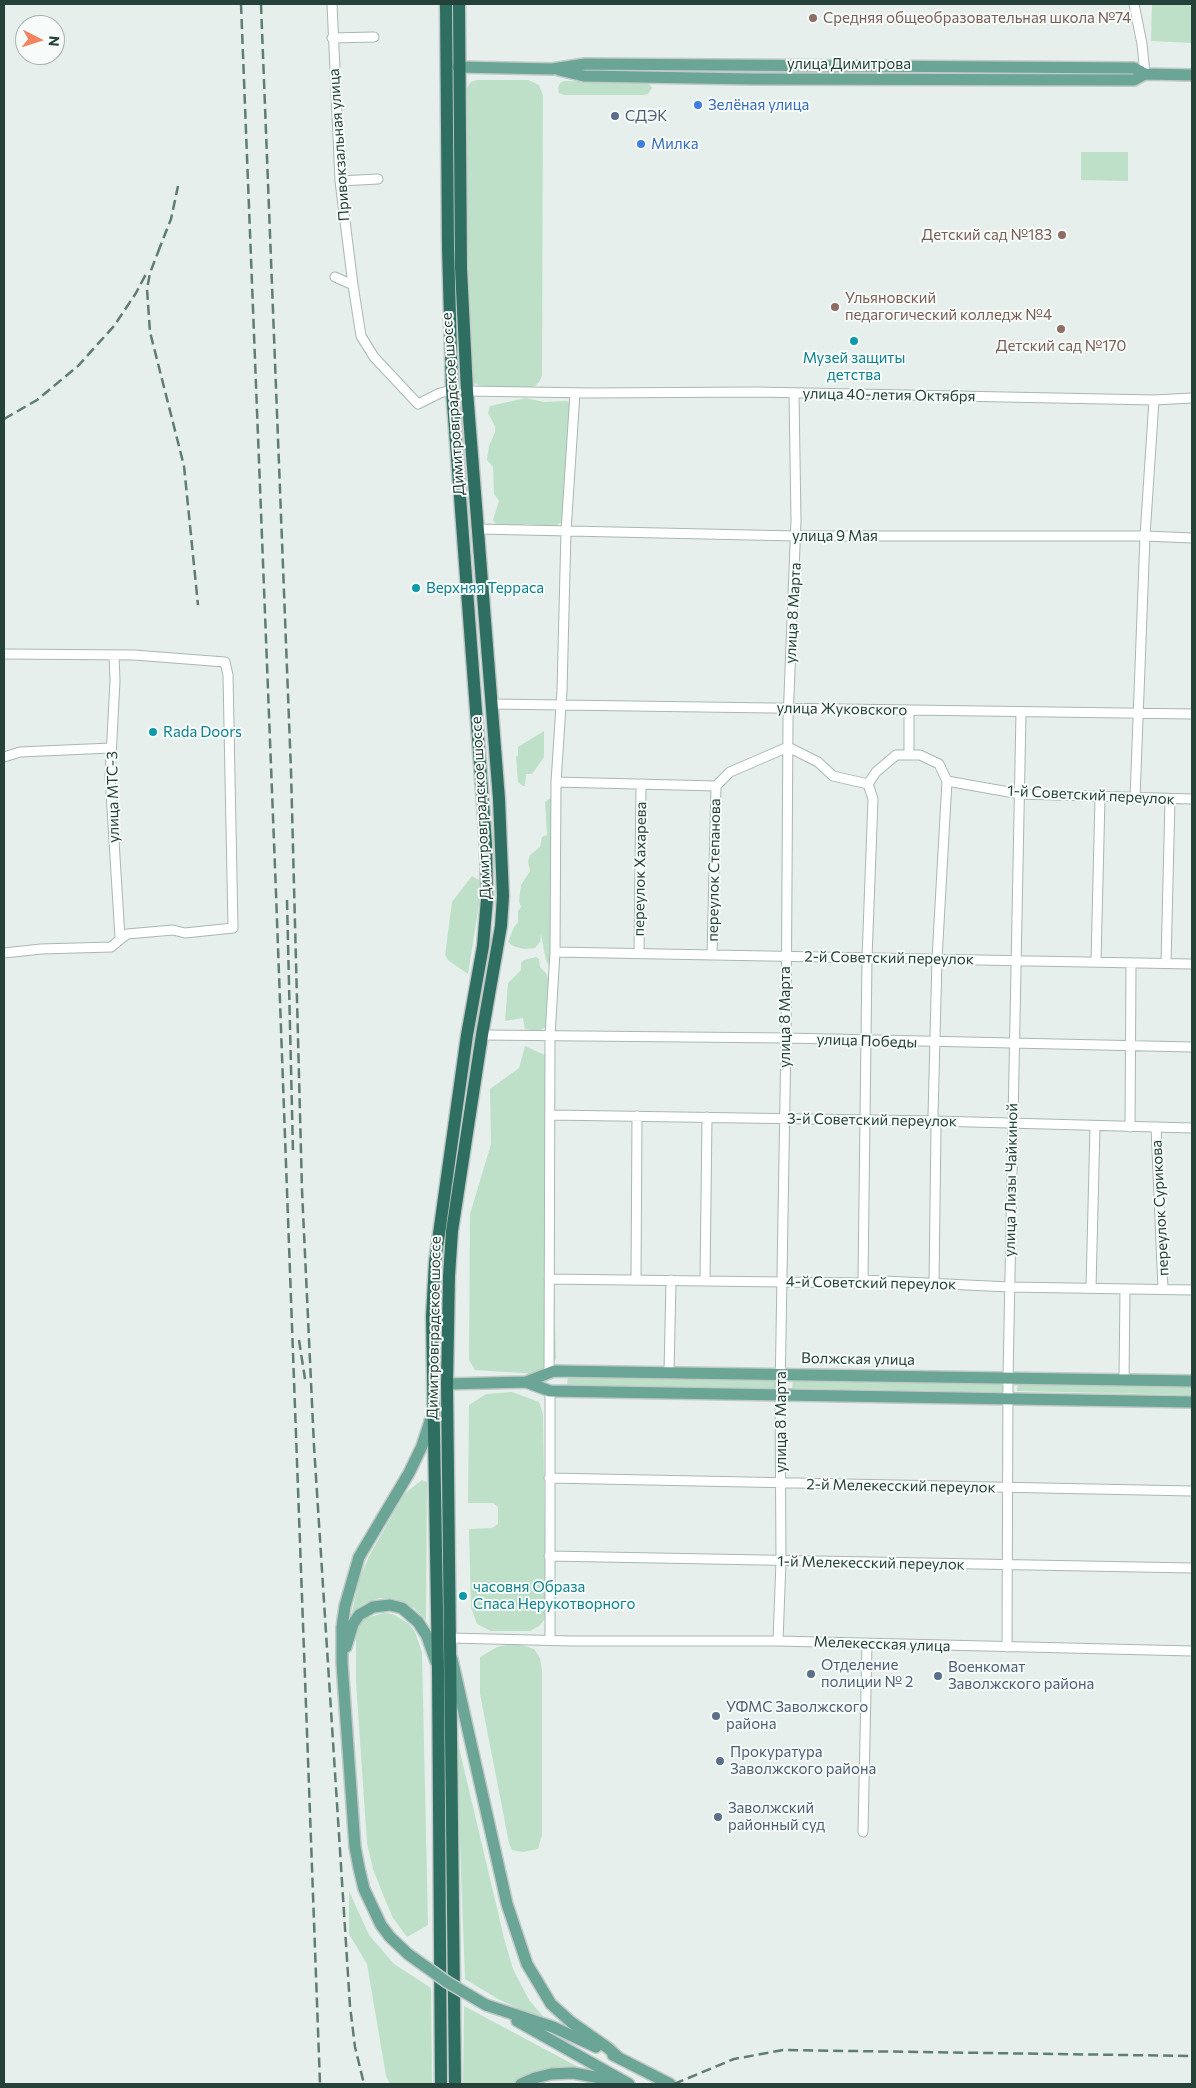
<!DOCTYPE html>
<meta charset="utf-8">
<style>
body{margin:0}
#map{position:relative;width:1196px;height:2088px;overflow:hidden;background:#e6efeb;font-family:Commissioner,sans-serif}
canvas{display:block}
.frame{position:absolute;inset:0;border:5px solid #24423a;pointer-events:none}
.north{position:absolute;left:15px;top:15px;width:50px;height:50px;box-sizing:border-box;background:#f7fbf9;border:1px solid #a3b1ad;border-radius:50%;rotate:95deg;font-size:14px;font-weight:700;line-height:20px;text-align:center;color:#24423a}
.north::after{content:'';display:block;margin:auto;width:18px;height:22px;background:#f4845f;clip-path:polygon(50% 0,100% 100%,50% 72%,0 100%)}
</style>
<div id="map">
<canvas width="1196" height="2088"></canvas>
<div class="frame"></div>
<div class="north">N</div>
</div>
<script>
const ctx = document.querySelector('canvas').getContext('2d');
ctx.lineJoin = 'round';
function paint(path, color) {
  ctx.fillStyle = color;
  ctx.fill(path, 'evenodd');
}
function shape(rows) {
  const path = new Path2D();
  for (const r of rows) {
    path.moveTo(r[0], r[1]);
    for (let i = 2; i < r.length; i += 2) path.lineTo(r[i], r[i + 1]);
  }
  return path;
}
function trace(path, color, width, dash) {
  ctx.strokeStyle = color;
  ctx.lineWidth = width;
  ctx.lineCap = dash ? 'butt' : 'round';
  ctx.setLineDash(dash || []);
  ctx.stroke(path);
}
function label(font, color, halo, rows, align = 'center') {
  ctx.font = font + ' Commissioner,sans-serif';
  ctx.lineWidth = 4;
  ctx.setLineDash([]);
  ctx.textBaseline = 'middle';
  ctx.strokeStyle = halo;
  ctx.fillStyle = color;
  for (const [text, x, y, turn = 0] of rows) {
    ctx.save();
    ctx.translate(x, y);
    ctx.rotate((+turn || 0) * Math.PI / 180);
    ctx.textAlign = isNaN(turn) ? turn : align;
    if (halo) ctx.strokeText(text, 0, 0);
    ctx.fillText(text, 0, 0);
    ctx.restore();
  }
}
paint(shape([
 [1152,4,1192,4,1192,43,1151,41],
 [477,80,528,80,539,85,543,95,542,376,539,382,535,386,530,387,484,387,473,383,471,377,464,92,471,82],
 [565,81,643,82,648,83,652,88,648,94,643,95,564,95,559,93,558,88,560,83],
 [1081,152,1128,152,1128,181,1081,180],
 [526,398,544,402,566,401,574,404,576,408,577,434,575,453,565,480,566,520,553,527,526,524,505,529,499,527,493,520,499,501,494,494,493,467,487,460,489,446,495,432,495,426,488,413,490,406],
 [544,731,544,757,532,774,526,774,525,786,523,786,518,782,516,756,518,756,518,747],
 [552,797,552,967,549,966,546,960,541,934,540,942,535,948,524,949,513,946,508,942,514,927,518,922,518,911,521,907,519,901,521,885,530,871,528,861,530,855,540,847,542,837,547,835,545,802],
 [472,876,479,880,480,898,468,974,448,960,445,955,452,902],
 [536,957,539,959,540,967,546,973,550,983,551,1024,539,1031,525,1029,523,1018,505,1021,508,983,521,970,521,963,524,960],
 [525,1046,547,1056,556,1359,538,1374,475,1370,469,1360,470,1214,491,1144,490,1089,519,1068],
 [568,1375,775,1380,775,1389,567,1386],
 [793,1378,1004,1381,1004,1392,792,1388],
 [1018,1381,1192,1385,1192,1395,1017,1391],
 [512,1392,539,1402,543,1414,546,1610,544,1620,539,1626,530,1631,491,1631,477,1624,471,1607,469,1529,492,1528,498,1524,498,1507,493,1503,468,1503,469,1405,486,1394],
 [422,1480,427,1482,426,1620,414,1608,396,1599,379,1598,365,1603,352,1612,359,1580,369,1556,405,1493],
 [384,1613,393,1614,409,1624,415,1632,422,1652,428,1925,407,1937,393,1918,384,1897,373,1869,367,1843,356,1682,356,1639,359,1625,366,1618],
 [515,1643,534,1649,540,1658,542,1670,542,1835,538,1849,523,1852,512,1850,509,1843,480,1694,480,1657,497,1647],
 [456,1735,505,1942,513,1969,529,2000,549,2023,498,1999,465,1979],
 [349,1891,369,1935,394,1964,431,1988,432,2084,390,2084,386,2076,367,1964,349,1934],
 [464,2006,595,2076,563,2069,538,2070,511,2084,463,2084]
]), '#bfe0c8');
const minor = shape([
 [332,4,340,181,353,285],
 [1134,4,1142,44,1145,74],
 [332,38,374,37],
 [340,181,378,179],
 [335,277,353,285,361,336,374,357,418,404,440,393,452,390],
 [467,391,591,393,756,392,1154,400,1192,398],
 [478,529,796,536,1145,536,1192,538],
 [4,654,134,655,225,662,228,675,233,928,185,933,173,930,127,934,111,947,41,949,4,953],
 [114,655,115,681,110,776,120,938],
 [492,704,1192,714],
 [909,755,909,710],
 [4,757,20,752,111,748],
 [556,782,716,786,730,772,788,747,818,762,833,776,868,784,876,772,896,755,920,755,939,764,947,781,1020,794,1192,799],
 [1135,798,1145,536,1154,400],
 [555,952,1192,964],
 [639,953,641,784],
 [712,955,716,786],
 [1096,962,1100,797],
 [1166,963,1170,799],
 [482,1035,786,1038,1192,1047],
 [551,1115,935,1121,1192,1128],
 [1130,1127,1131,963],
 [1156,1127,1163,1289],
 [549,1279,861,1283,863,1280,1009,1287,1192,1290],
 [636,1279,637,1116],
 [705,1280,707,1117],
 [863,1280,867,958,873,799,868,784],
 [934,1283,936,1128,933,1116,937,959,947,781],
 [1091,1288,1095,1126],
 [549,1373,550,1036,555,952,556,782,562,691,566,531,575,393],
 [669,1373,671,1280],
 [1124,1380,1125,1289],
 [550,1391,550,1640],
 [549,1478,1192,1491],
 [549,1556,1192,1568],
 [450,1638,572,1641,778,1641,1192,1651],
 [778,1641,781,1561,780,1394,786,1038,788,720,796,521,794,394],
 [1007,1647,1008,1378,1021,712],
 [863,1832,867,1643]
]);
const major = shape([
 [458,67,552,69,585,64,1134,68,1145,74,1192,75],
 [559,70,584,76,751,79,1134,80,1145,74],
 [526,1382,550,1391,1192,1402],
 [447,1384,526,1382,554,1371,1192,1381],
 [346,1647,353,1624,359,1615,373,1607,390,1605,402,1608,418,1622,427,1636,436,1662],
 [452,1659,507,1904,527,1964,551,2004,571,2022,608,2048,619,2058],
 [408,1954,390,1937,381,1925,364,1889,359,1868,355,1847,342,1663,342,1627,345,1606,359,1557,409,1473,422,1446,432,1415],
 [486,2005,553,2027,596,2047],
 [517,2021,629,2084],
 [613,2055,670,2084],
 [521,2084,535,2078,551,2074,573,2073,617,2081]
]);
const highway = shape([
 [441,2084,438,1668,432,1316,435,1262,467,1035,483,946,487,899,486,844,452,390,448,247,446,4],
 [455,2084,447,1384,449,1276,452,1231,482,1035,501,926,503,896,499,799,467,391,461,268,459,4]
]);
trace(minor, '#a8b8b2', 11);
trace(major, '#c2cac8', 14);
trace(highway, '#c2cac8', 15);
trace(minor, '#fff', 9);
trace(major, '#6aa596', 11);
trace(highway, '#2f6f62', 12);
trace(shape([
 [241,4,276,893,320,2084],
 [261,4,291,771,302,1190,314,1446,350,2006,355,2047,364,2084],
 [160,247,150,273,147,289,150,332,184,466,198,605],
 [158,252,171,219,178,186],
 [4,419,37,400,78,366,114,326,136,293,146,274],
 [287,900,293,1152],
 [299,1340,305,1379],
 [674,2084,734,2059,783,2050,1192,2056]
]), '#5f7d75', 2.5, [10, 5]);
const majorBridge = shape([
 [408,1954,447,1982,486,2005]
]);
trace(majorBridge, '#c2cac8', 14, []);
trace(majorBridge, '#6aa596', 11);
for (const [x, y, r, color] of [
 [813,18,5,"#8d6e63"],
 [698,105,5,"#3f7fe0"],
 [615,116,5,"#5c6f8a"],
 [641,144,5,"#3f7fe0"],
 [1062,235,5,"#8d6e63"],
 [835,307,5,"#8d6e63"],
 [1061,329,5,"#8d6e63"],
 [854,341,5,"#0f9aa8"],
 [416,588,5,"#0f9aa8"],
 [153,732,5,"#0f9aa8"],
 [463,1596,5,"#0f9aa8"],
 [811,1674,5,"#5c6f8a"],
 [938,1676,5,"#5c6f8a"],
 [716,1716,5,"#5c6f8a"],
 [720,1761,5,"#5c6f8a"],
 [718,1817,5,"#5c6f8a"]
]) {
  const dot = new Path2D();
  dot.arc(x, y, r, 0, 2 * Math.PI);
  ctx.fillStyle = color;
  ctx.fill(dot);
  trace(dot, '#f7fbf9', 2);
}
label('15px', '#785e54', '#f7fbf9', [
 ["Средняя общеобразовательная школа №74",823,18],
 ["Детский сад №183",1052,235,"right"],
 ["Ульяновский",845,298],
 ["педагогический колледж №4",845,315],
 ["Детский сад №170",1061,346,"center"]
], 'left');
label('15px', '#24423a', '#f7fbf9', [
 ["улица Димитрова",849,64],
 ["Привокзальная улица",339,145,-94],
 ["улица 40-летия Октября",889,395,1],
 ["Димитровградское шоссе",453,404,-94],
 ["улица 9 Мая",835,536],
 ["улица 8 Марта",793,613,-87],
 ["улица Жуковского",842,709,1],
 ["1-й Советский переулок",1091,795,3],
 ["улица МТС-3",113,797,-91],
 ["Димитровградское шоссе",481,808,-93],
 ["переулок Хахарева",640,869,-89],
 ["переулок Степанова",714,870,-89],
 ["2-й Советский переулок",889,958,1],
 ["улица 8 Марта",785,1017,-90],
 ["улица Победы",867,1041,2],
 ["3-й Советский переулок",872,1120,1],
 ["улица Лизы Чайкиной",1011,1180,-89],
 ["переулок Сурикова",1160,1208,-93],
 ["4-й Советский переулок",871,1283,1],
 ["Димитровградское шоссе",434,1328,-89],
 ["Волжская улица",858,1359,1],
 ["улица 8 Марта",781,1422,-90],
 ["2-й Мелекесский переулок",901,1486,1],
 ["1-й Мелекесский переулок",871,1563,1],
 ["Мелекесская улица",882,1644,2]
]);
label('15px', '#366cbe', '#f7fbf9', [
 ["Зелёная улица",708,105],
 ["Милка",651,144]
], 'left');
label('15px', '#4e5e75', '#f7fbf9', [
 ["СДЭК",625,116],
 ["Отделение",821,1665],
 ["полиции № 2",821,1682],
 ["Военкомат",948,1667],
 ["Заволжского района",948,1684],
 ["УФМС Заволжского",726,1707],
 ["района",726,1724],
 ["Прокуратура",730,1752],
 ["Заволжского района",730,1769],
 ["Заволжский",728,1808],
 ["районный суд",728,1825]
], 'left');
label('15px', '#0d838f', '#f7fbf9', [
 ["Музей защиты",854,358,"center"],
 ["детства",854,375,"center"],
 ["Верхняя Терраса",426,588],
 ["Rada Doors",163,732],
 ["часовня Образа",473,1587],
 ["Спаса Нерукотворного",473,1604]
], 'left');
</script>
